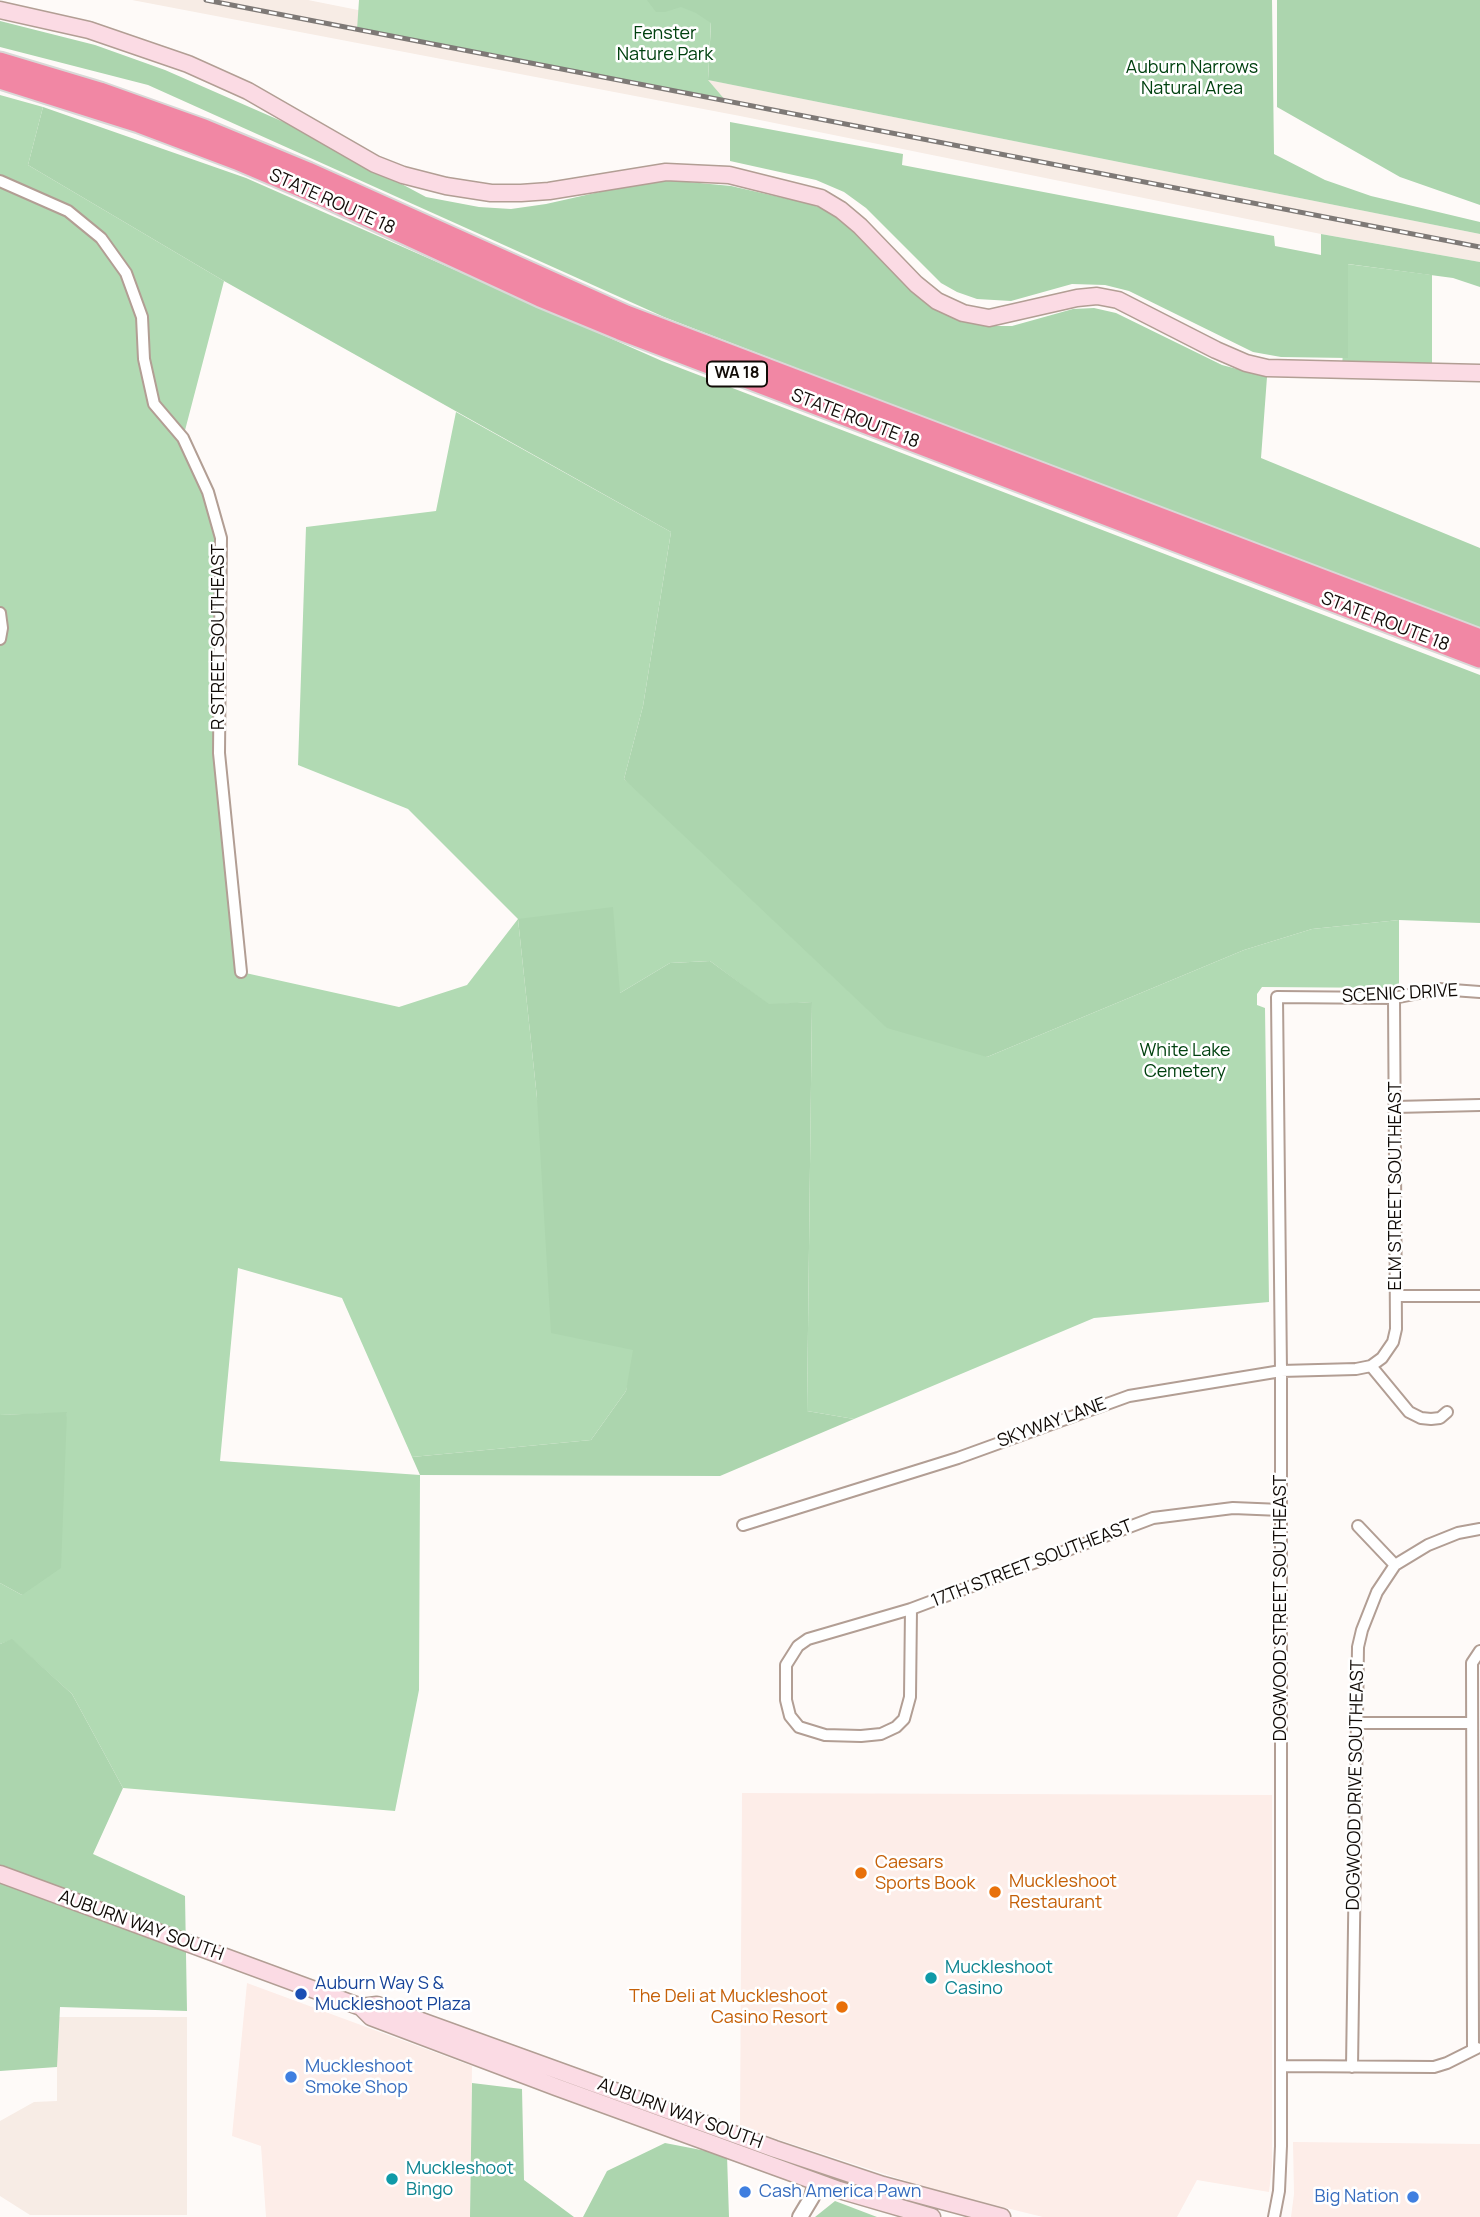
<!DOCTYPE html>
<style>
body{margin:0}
canvas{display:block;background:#fefaf8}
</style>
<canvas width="1480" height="2217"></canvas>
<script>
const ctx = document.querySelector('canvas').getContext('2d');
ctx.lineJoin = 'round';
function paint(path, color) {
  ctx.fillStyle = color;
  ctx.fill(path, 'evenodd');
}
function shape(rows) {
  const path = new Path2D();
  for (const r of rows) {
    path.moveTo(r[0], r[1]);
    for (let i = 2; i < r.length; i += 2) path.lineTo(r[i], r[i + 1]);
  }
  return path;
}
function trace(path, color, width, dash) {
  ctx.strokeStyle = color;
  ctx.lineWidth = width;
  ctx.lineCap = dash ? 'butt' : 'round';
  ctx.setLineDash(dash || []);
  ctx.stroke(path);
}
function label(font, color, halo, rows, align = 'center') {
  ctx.font = font + ' Manrope,sans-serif';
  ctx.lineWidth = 5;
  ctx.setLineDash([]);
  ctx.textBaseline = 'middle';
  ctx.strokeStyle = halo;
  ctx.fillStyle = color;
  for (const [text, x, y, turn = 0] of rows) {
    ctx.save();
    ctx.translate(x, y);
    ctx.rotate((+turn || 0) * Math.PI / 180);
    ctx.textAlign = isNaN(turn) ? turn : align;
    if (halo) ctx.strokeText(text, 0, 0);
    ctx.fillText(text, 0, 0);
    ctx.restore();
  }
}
paint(shape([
 [742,1793,1272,1795,1272,2166,1269,2192,1197,2180,1177,2217,1043,2217,937,2191,740,2127],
 [247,1983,472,2066,470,2217,266,2217,261,2146,232,2136],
 [1293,2142,1480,2144,1480,2217,1291,2217,1294,2194]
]), '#fdede8');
paint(shape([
 [132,0,308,0,1480,234,1480,262,1321,234,740,116],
 [57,2017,187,2017,187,2215,30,2215,0,2196,0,2121,34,2102,57,2101]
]), '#f7ece5');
paint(shape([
 [359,0,712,0,708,80,726,101,357,30],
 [0,95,43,107,28,165,224,281,183,438,221,538,219,753,241,972,399,1007,467,985,518,919,408,809,298,765,306,527,436,511,456,412,671,532,643,706,624,779,987,1057,1244,950,1312,929,1399,920,1399,988,1262,987,1257,994,1257,1005,1265,1008,1269,1302,1094,1318,854,1419,807,1411,812,1002,769,1005,710,961,670,963,620,993,518,919,537,1098,638,1348,626,1391,591,1440,412,1457,342,1298,238,1268,220,1461,420,1475,419,1690,395,1811,123,1788,72,1694,12,1640,0,1644,0,1583,22,1595,67,1413,0,1415],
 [1347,264,1432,275,1432,372,1342,370]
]), '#b1dab3');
paint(shape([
 [647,0,1272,0,1274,154,1325,180,1371,196,1480,222,1480,234,708,80,711,23,696,13,681,7,665,12,656,12],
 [1277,0,1480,0,1480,205,1400,177,1277,107],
 [0,21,95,45,165,70,295,127,426,197,479,207,511,209,546,204,644,182,668,180,731,186,810,204,831,212,855,230,917,295,933,308,955,319,983,326,1012,326,1073,309,1094,308,1116,313,1222,365,1267,377,1261,458,1480,548,1480,628,1019,454,664,317,148,85,0,47],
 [43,107,246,178,662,361,1480,675,1480,923,1399,920,1312,929,1244,950,987,1057,887,1028,624,779,643,706,671,532,224,281,28,165],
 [730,122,903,154,902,165,1274,236,1275,246,1321,255,1321,234,1480,262,1480,287,1453,278,1348,264,1348,358,1281,357,1253,352,1129,291,1105,285,1072,284,1011,301,977,299,957,292,941,283,866,208,844,192,816,180,730,161],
 [613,907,620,993,670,963,710,961,769,1004,812,1002,807,1411,854,1419,720,1476,420,1475,412,1457,591,1440,626,1391,633,1350,551,1333,537,1098,518,919],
 [67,1412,61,1568,22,1595,0,1583,0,1415],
 [12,1639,72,1694,123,1788,93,1854,185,1896,187,2011,60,2007,57,2067,0,2071,0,1644],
 [472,2083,522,2089,524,2180,574,2217,470,2217],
 [665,2143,727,2155,729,2217,583,2217,607,2171],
 [835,2201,877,2217,815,2217]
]), '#acd5ae');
const minor = shape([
 [0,181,68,211,101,238,126,273,142,317,144,359,154,404,183,438,208,492,221,538,219,753,241,972],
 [0,613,2,628,0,639],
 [1395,1107,1480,1105],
 [1397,1296,1480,1296],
 [1371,1366,1409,1412,1421,1418,1431,1419,1440,1418,1447,1412],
 [743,1525,958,1458,1129,1396,1281,1371,1356,1369,1371,1366,1382,1358,1393,1342,1396,1329,1394,998],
 [1358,1526,1395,1565],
 [911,1609,910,1697,904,1719,896,1727,881,1734,861,1736,825,1735,799,1727,790,1716,786,1700,786,1665,798,1646,808,1639,911,1609,1153,1518,1233,1508,1281,1510],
 [1356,1723,1471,1723],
 [1473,2049,1472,1663,1480,1651],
 [1281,2066,1434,2067,1447,2063,1477,2048],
 [1352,2067,1358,1647,1362,1630,1377,1592,1395,1565,1428,1545,1458,1533,1480,1529],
 [1274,2217,1279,2191,1281,2146,1281,1371,1277,997,1394,998,1439,989,1480,992]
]);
const tertiary = shape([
 [800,2217,812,2197,816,2181]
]);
const secondary = shape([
 [0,10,89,30,188,64,248,91,375,164,403,175,446,186,491,193,521,193,549,191,666,172,729,175,821,198,841,210,860,226,916,284,937,301,963,313,989,318,1077,298,1097,296,1118,300,1216,350,1246,363,1267,368,1480,373],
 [0,1874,361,2007,371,2017,556,2087,839,2190,932,2217],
 [361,2007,377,2005,775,2149,883,2185,1002,2217]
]);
const motorway = shape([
 [0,62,100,92,204,129,308,172,626,315,1480,639],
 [0,79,139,123,237,160,326,198,540,297,620,330,1480,658]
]);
trace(minor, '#b29e94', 14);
trace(tertiary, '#b29e94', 18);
trace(secondary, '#b29e94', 19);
trace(motorway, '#d9d8d7', 23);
trace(minor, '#fff', 10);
trace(tertiary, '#fff', 14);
trace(secondary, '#fbdbe4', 16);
trace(motorway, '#f187a4', 19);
const rail = shape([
 [206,0,1480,247]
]);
trace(rail, '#7e7976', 5);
trace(rail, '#fff', 2.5, [8]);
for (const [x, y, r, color] of [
 [861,1873,7,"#e8710a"],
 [995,1892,7,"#e8710a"],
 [931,1978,7,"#0f9aa8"],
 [301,1994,7,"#1a4fb4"],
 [842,2007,7,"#e8710a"],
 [291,2077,7,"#3f7fe0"],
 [392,2179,7,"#0f9aa8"],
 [745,2192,7,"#3f7fe0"],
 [1413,2197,7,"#3f7fe0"]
]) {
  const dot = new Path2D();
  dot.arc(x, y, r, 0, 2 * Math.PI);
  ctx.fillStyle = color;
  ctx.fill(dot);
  trace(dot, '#fff', 2.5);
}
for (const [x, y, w] of [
 [737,374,60]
]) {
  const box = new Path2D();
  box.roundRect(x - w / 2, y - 12.5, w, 25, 5);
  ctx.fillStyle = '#fff';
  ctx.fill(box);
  trace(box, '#110b07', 2);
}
label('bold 16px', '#110b07', null, [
 ["WA 18",737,374]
]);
label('18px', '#00410f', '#fff', [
 ["Fenster",665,34],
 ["Nature Park",665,55],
 ["Auburn Narrows",1192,68],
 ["Natural Area",1192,89],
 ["White Lake",1185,1051],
 ["Cemetery",1185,1072]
]);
label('18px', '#110b07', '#fff', [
 ["STATE ROUTE 18",332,202,24],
 ["STATE ROUTE 18",855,419,21],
 ["STATE ROUTE 18",1385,622,21],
 ["R STREET SOUTHEAST",219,637,-90],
 ["SCENIC DRIVE",1400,994,-3],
 ["ELM STREET SOUTHEAST",1396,1186,-90],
 ["SKYWAY LANE",1052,1423,-20],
 ["17TH STREET SOUTHEAST",1032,1564,-21],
 ["DOGWOOD STREET SOUTHEAST",1281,1608,-90],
 ["DOGWOOD DRIVE SOUTHEAST",1356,1785,-89],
 ["AUBURN WAY SOUTH",141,1926,20],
 ["AUBURN WAY SOUTH",680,2114,20]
]);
label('18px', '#c56008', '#fff', [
 ["Caesars",875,1863],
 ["Sports Book",875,1884],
 ["Muckleshoot",1009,1882],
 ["Restaurant",1009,1903],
 ["The Deli at Muckleshoot",828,1997,"right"],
 ["Casino Resort",828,2018,"right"]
], 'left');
label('18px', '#0d838f', '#fff', [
 ["Muckleshoot",945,1968],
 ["Casino",945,1989],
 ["Muckleshoot",406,2169],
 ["Bingo",406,2190]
], 'left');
label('18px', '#164399', '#fff', [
 ["Auburn Way S &",315,1984],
 ["Muckleshoot Plaza",315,2005]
], 'left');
label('18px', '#366cbe', '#fff', [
 ["Muckleshoot",305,2067],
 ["Smoke Shop",305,2088],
 ["Cash America Pawn",759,2192],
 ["Big Nation",1399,2197,"right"]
], 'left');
</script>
